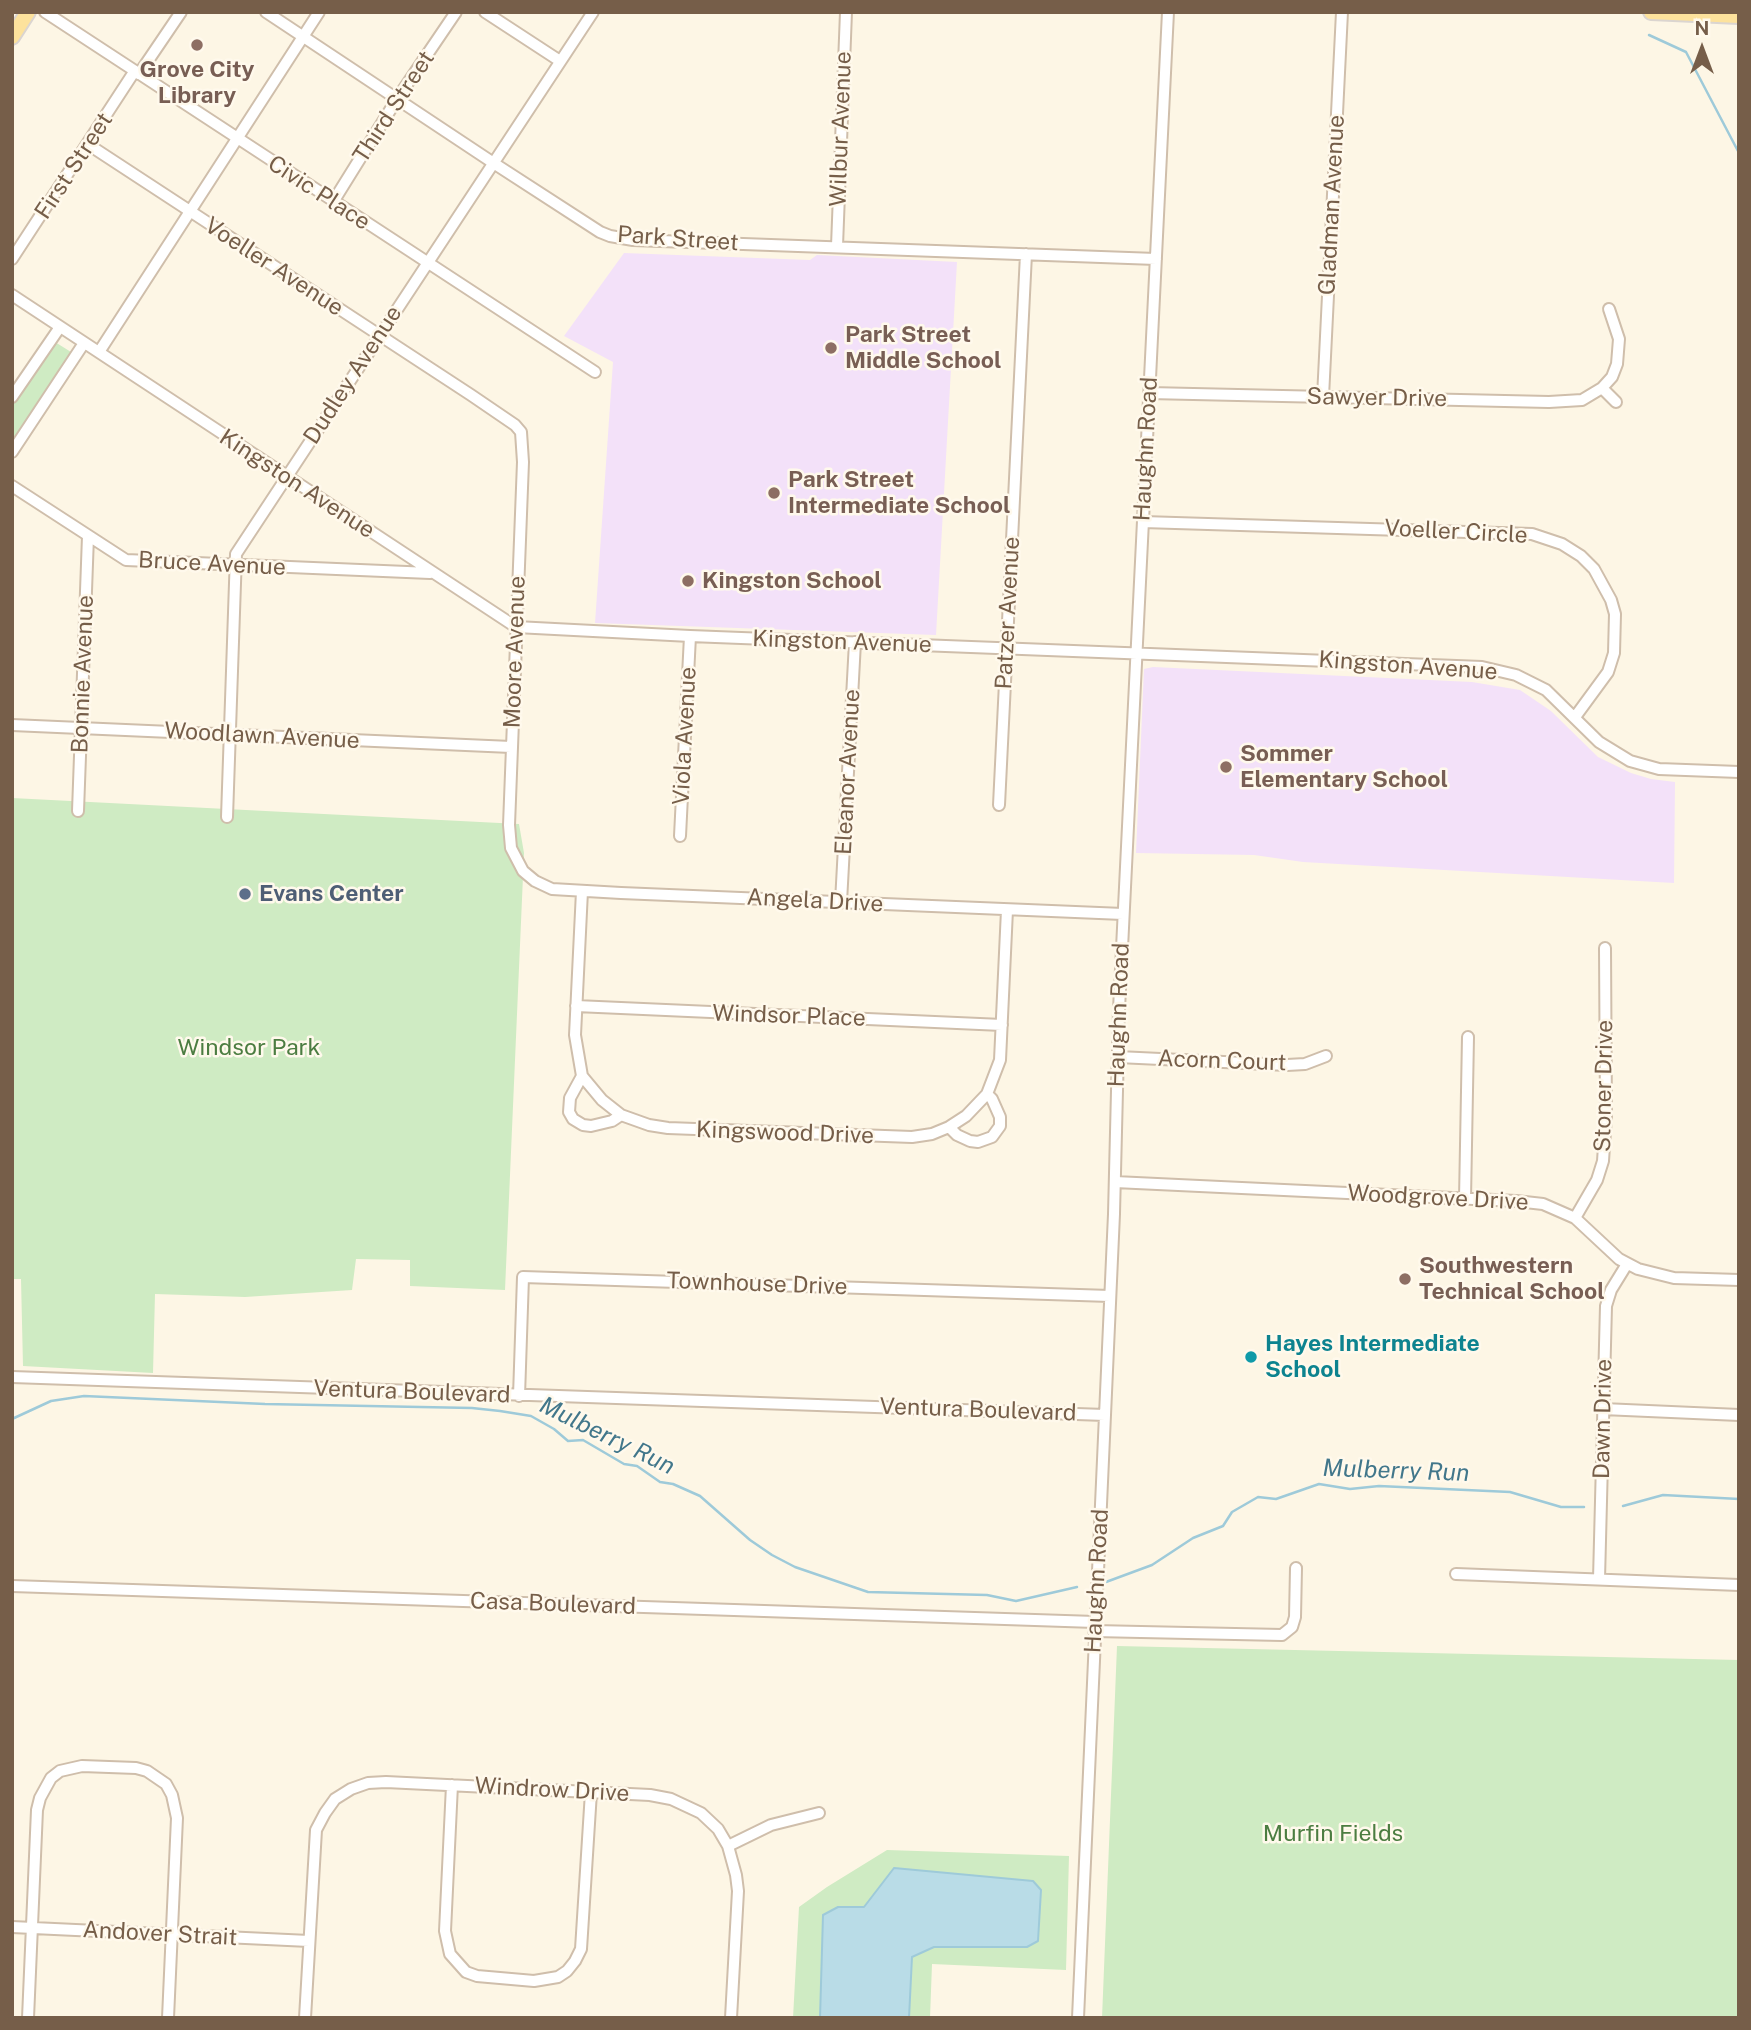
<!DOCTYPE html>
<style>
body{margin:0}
#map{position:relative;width:1751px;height:2030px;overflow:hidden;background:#fdf6e5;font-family:"Public Sans",sans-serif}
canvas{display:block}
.frame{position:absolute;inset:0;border:14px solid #765e49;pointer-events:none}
.north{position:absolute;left:1667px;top:14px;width:70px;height:70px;-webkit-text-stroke:5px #fff9ec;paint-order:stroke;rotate:0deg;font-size:19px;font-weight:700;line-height:28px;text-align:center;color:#765e49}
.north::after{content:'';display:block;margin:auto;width:24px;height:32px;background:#765e49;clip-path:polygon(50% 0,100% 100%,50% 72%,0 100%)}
</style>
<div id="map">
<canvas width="1751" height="2030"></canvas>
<div class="frame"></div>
<div class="north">N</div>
</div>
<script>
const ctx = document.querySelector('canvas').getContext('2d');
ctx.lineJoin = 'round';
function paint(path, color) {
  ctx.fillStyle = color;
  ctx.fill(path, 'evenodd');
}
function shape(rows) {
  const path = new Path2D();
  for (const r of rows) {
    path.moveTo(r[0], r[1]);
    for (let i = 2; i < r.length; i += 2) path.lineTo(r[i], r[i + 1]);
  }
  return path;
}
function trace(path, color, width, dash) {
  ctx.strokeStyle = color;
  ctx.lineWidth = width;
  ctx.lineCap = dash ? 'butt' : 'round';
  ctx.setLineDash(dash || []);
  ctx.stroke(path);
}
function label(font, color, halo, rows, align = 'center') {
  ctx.font = font + ' "Public Sans",sans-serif';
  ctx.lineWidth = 5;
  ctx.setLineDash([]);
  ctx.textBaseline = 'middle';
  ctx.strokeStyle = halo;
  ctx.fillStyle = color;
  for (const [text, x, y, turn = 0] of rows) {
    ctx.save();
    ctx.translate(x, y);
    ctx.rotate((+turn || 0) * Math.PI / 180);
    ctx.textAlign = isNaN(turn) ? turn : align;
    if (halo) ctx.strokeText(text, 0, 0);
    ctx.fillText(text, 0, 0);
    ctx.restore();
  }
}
paint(shape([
 [624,253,810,260,817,255,957,262,936,635,595,623,613,362,564,336],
 [1153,667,1472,682,1520,690,1551,711,1598,757,1631,773,1651,779,1675,782,1674,883,1303,862,1254,855,1136,853,1144,669]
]), '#f3e1f9');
paint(shape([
 [55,342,71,352,12,441,12,406],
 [12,798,519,824,524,853,505,1290,410,1286,410,1260,356,1259,352,1290,245,1297,155,1294,153,1373,23,1366,21,1279,12,1279],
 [1117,1646,1739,1660,1739,2018,1102,2018],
 [887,1850,1069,1856,1066,1970,932,1964,930,2018,793,2018,799,1907,827,1887]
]), '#cfebc3');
const water = shape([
 [894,1868,1033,1881,1041,1890,1038,1941,1027,1947,934,1947,912,1957,909,2018,820,2018,823,1915,838,1907,864,1907,894,1868]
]);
paint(water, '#b9dce7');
trace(water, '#9ecad9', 2);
trace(shape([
 [1649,35,1686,52,1739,153],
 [12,1419,51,1401,84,1396,265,1404,472,1408,500,1411,531,1416,554,1429,568,1441,583,1440,624,1464,637,1466,660,1482,673,1484,700,1496,750,1540,772,1555,795,1567,868,1592,987,1595,1016,1601,1077,1587],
 [1623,1506,1663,1495,1739,1499],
 [1106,1582,1152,1565,1193,1538,1223,1526,1232,1512,1258,1497,1276,1499,1319,1484,1350,1489,1379,1486,1510,1492,1561,1507,1584,1507]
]), '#9ecad9', 2.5);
const minor = shape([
 [45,12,595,372],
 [266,12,495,164,600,232,610,236,633,240,1156,259],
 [485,12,560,61],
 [139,74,181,12],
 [89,145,471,395,515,425,521,432,523,462,509,825,511,848,523,871,535,881,552,889,621,893,1123,914],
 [333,202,397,99,456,12],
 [837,246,846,12],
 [12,259,134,72],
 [12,295,516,627,690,636,1482,667,1516,675,1546,690,1599,742,1630,761,1659,769,1739,772],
 [99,352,319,12],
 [1602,388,1616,402],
 [1149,393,1549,402,1582,400,1602,388,1612,377,1617,364,1619,339,1609,309],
 [12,397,60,327],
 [1323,397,1342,12],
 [12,452,84,343],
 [12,486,126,560,430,573],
 [1143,522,1532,534,1562,544,1581,556,1594,569,1611,600,1615,614,1614,653,1608,672,1575,717],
 [12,725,511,747],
 [999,805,1026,254],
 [78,811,88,536],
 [227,817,236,554,593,12],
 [680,836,690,636],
 [582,891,575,1035,582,1076,602,1100,621,1115,649,1125,668,1128,912,1137,932,1134,949,1127,966,1116,987,1094,1000,1060,1007,910],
 [841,902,855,642],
 [576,1006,1002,1025],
 [1118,1057,1287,1065,1305,1064,1326,1056],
 [582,1076,570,1098,569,1112,573,1119,583,1125,591,1126,612,1121,621,1115],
 [949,1127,957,1135,970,1141,978,1142,992,1137,1000,1126,1000,1117,992,1099,987,1094],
 [1115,1182,1516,1201,1543,1204,1575,1218,1619,1259,1638,1269,1674,1278,1739,1280],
 [1465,1199,1468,1037],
 [1575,1218,1597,1180,1603,1161,1606,1116,1605,948],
 [12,1377,1105,1415],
 [519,1396,523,1277,1110,1296],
 [1603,1409,1739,1415],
 [1456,1574,1739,1585],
 [1599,1579,1606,1306,1611,1290,1627,1264],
 [12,1586,1095,1622],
 [1094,1631,1282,1635,1292,1627,1295,1617,1296,1568],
 [452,1785,445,1931,450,1954,466,1972,477,1976,534,1981,558,1977,567,1971,575,1961,581,1949,591,1792],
 [728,1846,771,1825,819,1813],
 [12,1927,309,1941],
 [28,2018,37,1810,40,1798,51,1778,60,1771,82,1766,136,1768,147,1771,166,1784,172,1795,177,1818,168,2018],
 [305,2018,316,1830,325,1813,335,1799,351,1789,368,1783,386,1782,650,1795,671,1799,701,1813,718,1829,728,1846,736,1875,738,1891,731,2018],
 [1078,2018,1114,1214,1119,1009,1168,12]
]);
const major = shape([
 [1651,12,1739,16],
 [12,37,28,12]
]);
trace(minor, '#cfbeab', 14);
trace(major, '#dbd5d0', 18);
trace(minor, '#fff', 10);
trace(major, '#fde29c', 14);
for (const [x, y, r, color] of [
 [197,45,7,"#8d6e63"],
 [831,348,7,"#8d6e63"],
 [774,493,7,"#8d6e63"],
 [688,581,7,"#8d6e63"],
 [1226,767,7,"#8d6e63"],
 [245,894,7,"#5c6f8a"],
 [1405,1279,7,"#8d6e63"],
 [1251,1357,7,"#0f9aa8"]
]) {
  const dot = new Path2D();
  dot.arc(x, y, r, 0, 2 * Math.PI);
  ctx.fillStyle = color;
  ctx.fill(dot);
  trace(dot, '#fff9ec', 2.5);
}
label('bold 23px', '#785e54', '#fff9ec', [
 ["Grove City",197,70,"center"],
 ["Library",197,96,"center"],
 ["Park Street",845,335],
 ["Middle School",845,361],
 ["Park Street",788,480],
 ["Intermediate School",788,506],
 ["Kingston School",702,581],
 ["Sommer",1240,754],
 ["Elementary School",1240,780],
 ["Southwestern",1419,1266],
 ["Technical School",1419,1292]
], 'left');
label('23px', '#765e49', '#fff9ec', [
 ["Third Street",394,107,-57],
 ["Wilbur Avenue",841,129,-88],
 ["First Street",74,166,-57],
 ["Civic Place",319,193,33],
 ["Gladman Avenue",1332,205,-87],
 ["Park Street",678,239,4],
 ["Voeller Avenue",274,267,33],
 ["Dudley Avenue",353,375,-57],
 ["Sawyer Drive",1377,398,1],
 ["Haughn Road",1146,449,-87],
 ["Kingston Avenue",297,484,33],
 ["Voeller Circle",1456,532,3],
 ["Bruce Avenue",212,564,3],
 ["Patzer Avenue",1008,613,-87],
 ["Kingston Avenue",842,642,2],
 ["Moore Avenue",515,652,-88],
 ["Kingston Avenue",1408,666,4],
 ["Bonnie Avenue",83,674,-88],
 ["Woodlawn Avenue",262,736,3],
 ["Viola Avenue",685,736,-87],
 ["Eleanor Avenue",848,772,-87],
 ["Angela Drive",815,901,3],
 ["Haughn Road",1119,1015,-88],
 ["Windsor Place",789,1016,2],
 ["Acorn Court",1222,1061,2],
 ["Stoner Drive",1604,1086,-89],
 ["Kingswood Drive",785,1133,2],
 ["Woodgrove Drive",1438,1198,3],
 ["Townhouse Drive",757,1284,2],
 ["Ventura Boulevard",412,1392,2],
 ["Ventura Boulevard",978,1410,2],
 ["Dawn Drive",1603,1419,-89],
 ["Haughn Road",1097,1581,-87],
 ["Casa Boulevard",553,1604,2],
 ["Windrow Drive",552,1790,3],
 ["Andover Strait",160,1934,3]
]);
label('bold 23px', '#4e5e75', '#fff9ec', [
 ["Evans Center",259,894]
], 'left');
label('23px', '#4c7d41', '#fff9ec', [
 ["Windsor Park",249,1048],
 ["Murfin Fields",1333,1834]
]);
label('bold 23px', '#0d838f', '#fff9ec', [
 ["Hayes Intermediate",1265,1344],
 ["School",1265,1370]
], 'left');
label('italic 24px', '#42778b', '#fff9ec', [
 ["Mulberry Run",607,1436,26],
 ["Mulberry Run",1396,1471,2]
]);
</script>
